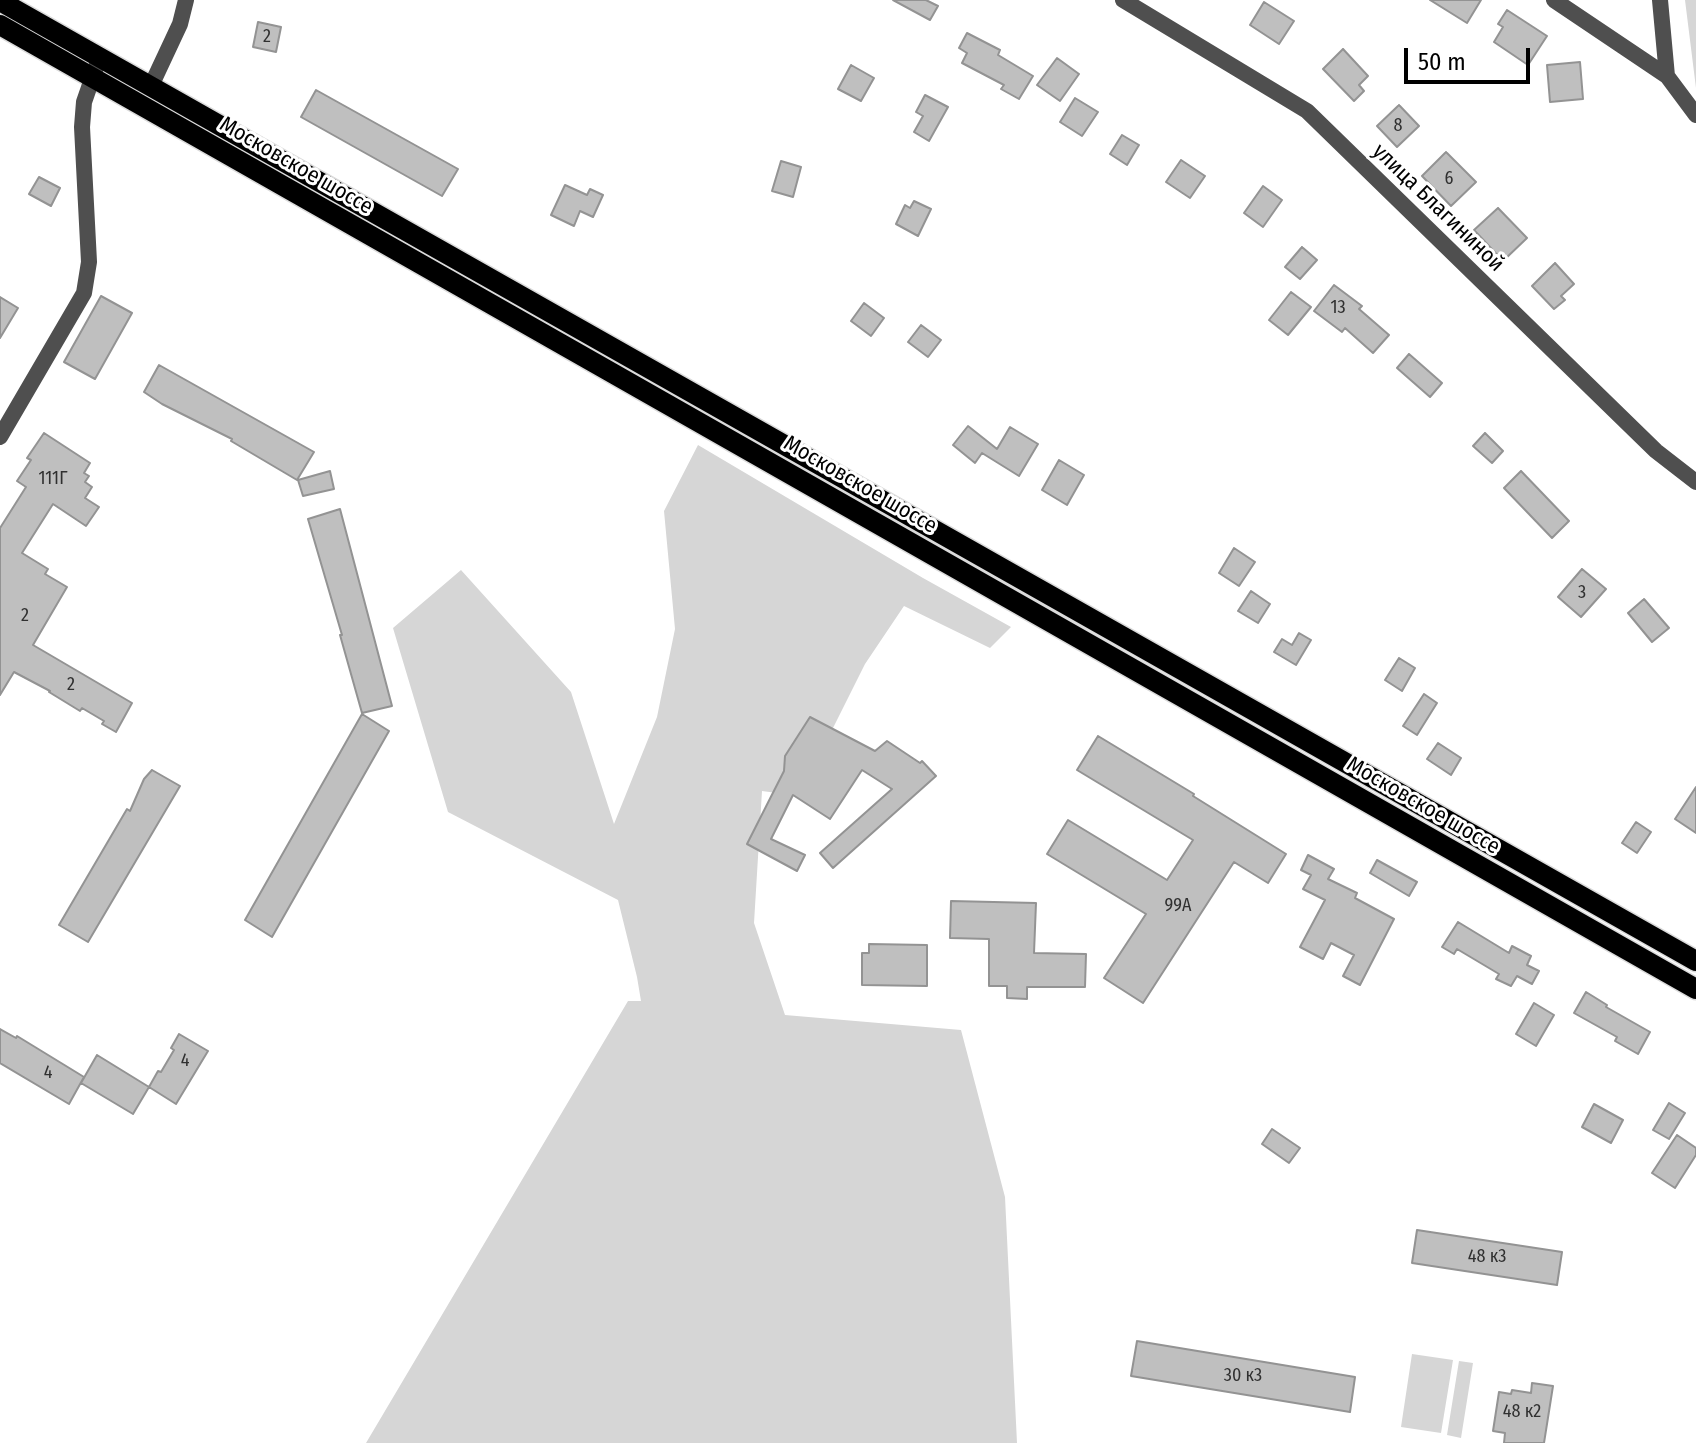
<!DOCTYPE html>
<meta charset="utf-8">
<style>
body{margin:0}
#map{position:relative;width:1696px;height:1443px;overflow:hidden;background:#fff;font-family:"Fira Sans Condensed",sans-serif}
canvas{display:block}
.scale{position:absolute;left:1404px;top:48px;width:126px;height:36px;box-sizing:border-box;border:4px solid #000;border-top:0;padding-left:10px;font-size:24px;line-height:28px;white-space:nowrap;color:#000;-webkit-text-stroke:6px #fff;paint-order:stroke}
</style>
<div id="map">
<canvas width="1696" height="1443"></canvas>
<div class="scale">50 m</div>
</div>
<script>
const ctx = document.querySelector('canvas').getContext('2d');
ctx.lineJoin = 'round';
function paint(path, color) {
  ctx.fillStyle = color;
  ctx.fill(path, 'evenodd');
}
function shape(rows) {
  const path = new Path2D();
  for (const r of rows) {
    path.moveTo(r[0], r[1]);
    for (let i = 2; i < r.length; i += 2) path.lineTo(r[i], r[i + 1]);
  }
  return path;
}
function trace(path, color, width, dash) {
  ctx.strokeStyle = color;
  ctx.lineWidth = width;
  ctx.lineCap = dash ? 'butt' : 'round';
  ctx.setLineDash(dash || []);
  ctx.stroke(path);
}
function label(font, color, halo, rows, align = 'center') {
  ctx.font = font + ' "Fira Sans Condensed",sans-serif';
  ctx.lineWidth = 6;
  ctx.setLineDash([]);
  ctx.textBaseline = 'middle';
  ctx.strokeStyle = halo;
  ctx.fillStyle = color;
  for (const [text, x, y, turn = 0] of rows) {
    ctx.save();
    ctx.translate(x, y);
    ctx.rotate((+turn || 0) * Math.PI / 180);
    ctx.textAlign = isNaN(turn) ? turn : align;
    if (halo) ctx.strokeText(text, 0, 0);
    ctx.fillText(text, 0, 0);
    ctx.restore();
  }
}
paint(shape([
 [1685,0,1696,0,1696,88],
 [698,445,923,578,1011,627,990,648,904,606,865,664,799,796,762,791,754,923,785,1015,961,1030,1005,1197,1017,1443,366,1443,628,1001,641,1001,637,977,618,900,448,812,393,628,461,570,571,692,614,824,657,717,675,629,664,511],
 [1412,1354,1453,1360,1441,1433,1401,1427],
 [1459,1361,1473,1363,1461,1438,1447,1435]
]), '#d6d6d6');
const building = shape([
 [893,0,926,0,938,6,930,20,893,0],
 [1430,0,1481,0,1467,23,1430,0],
 [1264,2,1294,21,1279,44,1250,25,1264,2],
 [1507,10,1547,36,1528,65,1494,42,1503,27,1498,24,1507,10],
 [258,22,281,27,276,52,253,47,258,22],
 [967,33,1000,50,998,55,1033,76,1019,99,1001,89,1004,85,962,63,967,53,959,48,967,33],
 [1343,49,1368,76,1359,85,1364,91,1354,101,1323,69,1343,49],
 [1057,58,1079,74,1060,101,1037,85,1057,58],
 [1580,62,1583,99,1550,102,1547,65,1580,62],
 [851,65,874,78,861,101,838,89,851,65],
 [316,90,458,169,442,196,301,117,316,90],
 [925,95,948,107,929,141,914,132,923,116,916,112,925,95],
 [1075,98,1098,112,1082,136,1060,122,1075,98],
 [1399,105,1419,126,1397,147,1377,126,1399,105],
 [1122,135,1139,145,1127,165,1110,154,1122,135],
 [1446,152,1476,182,1451,206,1422,176,1446,152],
 [1181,160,1205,176,1190,198,1166,182,1181,160],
 [781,161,801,167,793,197,772,191,781,161],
 [39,177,60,188,51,206,29,194,39,177],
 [565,185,587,195,590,189,603,195,593,217,580,211,574,226,551,215,565,185],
 [1263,186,1282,200,1263,227,1244,213,1263,186],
 [914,201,931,209,918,236,896,224,905,205,910,208,914,201],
 [1498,208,1527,238,1503,261,1474,230,1498,208],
 [1302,247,1317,260,1300,279,1285,267,1302,247],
 [1555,263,1574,284,1561,296,1565,300,1554,309,1532,286,1555,263],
 [1334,285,1362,306,1359,309,1389,335,1373,353,1345,328,1342,332,1314,311,1334,285],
 [1291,292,1311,307,1288,335,1269,320,1291,292],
 [101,296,132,313,95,379,64,362,101,296],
 [0,297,18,308,0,338,0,297],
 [864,303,884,318,871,336,851,321,864,303],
 [921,325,941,340,928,357,908,342,921,325],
 [1409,354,1442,383,1430,397,1397,368,1409,354],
 [159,365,314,452,297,480,231,441,232,439,162,404,144,392,159,365],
 [968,426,997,449,1010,427,1038,444,1019,476,982,453,975,463,953,445,968,426],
 [44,433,90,463,84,473,89,476,85,482,92,487,85,498,99,507,86,526,53,504,22,553,48,569,45,574,67,587,33,645,132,703,116,732,102,724,104,721,82,708,80,711,49,692,50,691,14,672,0,695,0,528,26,487,17,481,31,460,27,458,44,433],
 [1485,433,1503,451,1492,463,1473,446,1485,433],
 [1059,460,1084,475,1067,505,1042,490,1059,460],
 [330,471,334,489,303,496,298,480,330,471],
 [1521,471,1569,521,1552,538,1504,488,1521,471],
 [340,509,392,706,362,713,340,635,342,635,308,519,340,509],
 [1234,548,1255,562,1239,586,1219,573,1234,548],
 [1582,569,1606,589,1581,617,1558,597,1582,569],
 [1251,591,1270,604,1258,623,1238,611,1251,591],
 [1644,599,1669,628,1652,642,1628,613,1644,599],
 [1299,633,1311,640,1296,665,1274,652,1282,639,1292,645,1299,633],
 [1399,658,1415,668,1402,691,1385,680,1399,658],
 [1424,694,1437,703,1417,735,1403,726,1424,694],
 [362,714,389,731,272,937,245,920,362,714],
 [810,717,875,751,887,741,920,763,922,761,936,776,833,868,820,853,892,789,862,770,830,819,793,795,771,839,805,855,797,871,747,844,784,771,785,756,810,717],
 [1098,736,1194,794,1193,796,1286,854,1268,883,1234,862,1143,1003,1104,978,1146,914,1047,854,1068,820,1167,880,1193,840,1077,770,1098,736],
 [1438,743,1461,758,1451,775,1427,759,1438,743],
 [152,770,180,786,88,942,59,925,127,809,130,811,144,779,152,770],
 [1696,787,1696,833,1675,819,1696,787],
 [1636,822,1651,832,1637,853,1622,843,1636,822],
 [1308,855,1334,869,1328,879,1357,893,1355,898,1394,919,1360,985,1343,976,1354,955,1331,943,1323,959,1300,947,1325,900,1303,889,1311,875,1301,870,1308,855],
 [1377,860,1417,882,1409,896,1370,873,1377,860],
 [951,901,1036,903,1034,953,1086,954,1085,987,1027,987,1027,999,1007,998,1007,986,989,986,989,939,950,938,951,901],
 [1458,922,1509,953,1512,946,1531,956,1527,965,1539,971,1532,984,1517,976,1511,986,1496,979,1499,974,1457,949,1454,954,1442,947,1458,922],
 [869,944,927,945,927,986,862,985,862,953,869,953,869,944],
 [1586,992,1607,1005,1606,1007,1650,1032,1638,1054,1615,1041,1617,1037,1574,1013,1586,992],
 [1534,1003,1554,1015,1536,1046,1516,1034,1534,1003],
 [0,1029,16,1038,17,1036,84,1077,69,1104,0,1063,0,1029],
 [179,1034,208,1051,176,1104,149,1087,158,1071,161,1072,174,1050,171,1048,179,1034],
 [97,1055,149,1087,133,1114,81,1083,97,1055],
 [1669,1103,1685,1113,1669,1139,1653,1130,1669,1103],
 [1594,1104,1623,1120,1611,1143,1582,1127,1594,1104],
 [1272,1129,1300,1148,1289,1163,1262,1144,1272,1129],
 [1677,1135,1696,1148,1696,1155,1675,1188,1652,1173,1677,1135],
 [1417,1230,1562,1252,1557,1285,1412,1263,1417,1230],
 [1137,1341,1355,1377,1350,1412,1131,1376,1137,1341],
 [1532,1383,1553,1386,1544,1443,1504,1443,1505,1433,1493,1431,1499,1392,1511,1394,1512,1390,1531,1393,1532,1383]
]);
paint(building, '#bfbfbf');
trace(building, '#939393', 2);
const primary = shape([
 [0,1,1696,961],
 [0,25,1696,989]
]);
trace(primary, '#dbdbdb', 23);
trace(shape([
 [1123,0,1307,111,1656,451,1696,482],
 [1554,0,1667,76,1696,115],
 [1660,0,1667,76],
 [151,86,180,24,186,0],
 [0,437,84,293,89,262,82,127,84,102,100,56]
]), '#4f4f4f', 16);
trace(primary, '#000', 20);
label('18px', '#303030', null, [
 ["2",267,37],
 ["8",1398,126],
 ["6",1449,179],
 ["13",1338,308],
 ["111Г",53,479],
 ["3",1582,593],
 ["2",25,616],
 ["2",71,685],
 ["99А",1178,906],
 ["4",185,1061],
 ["4",48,1073],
 ["48 к3",1487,1257],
 ["30 к3",1243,1376],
 ["48 к2",1522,1412]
]);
label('22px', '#000', '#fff', [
 ["Московское шоссе",296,166,30],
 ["улица Благининой",1438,208,44],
 ["Московское шоссе",860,485,30],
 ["Московское шоссе",1423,806,30]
]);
</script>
